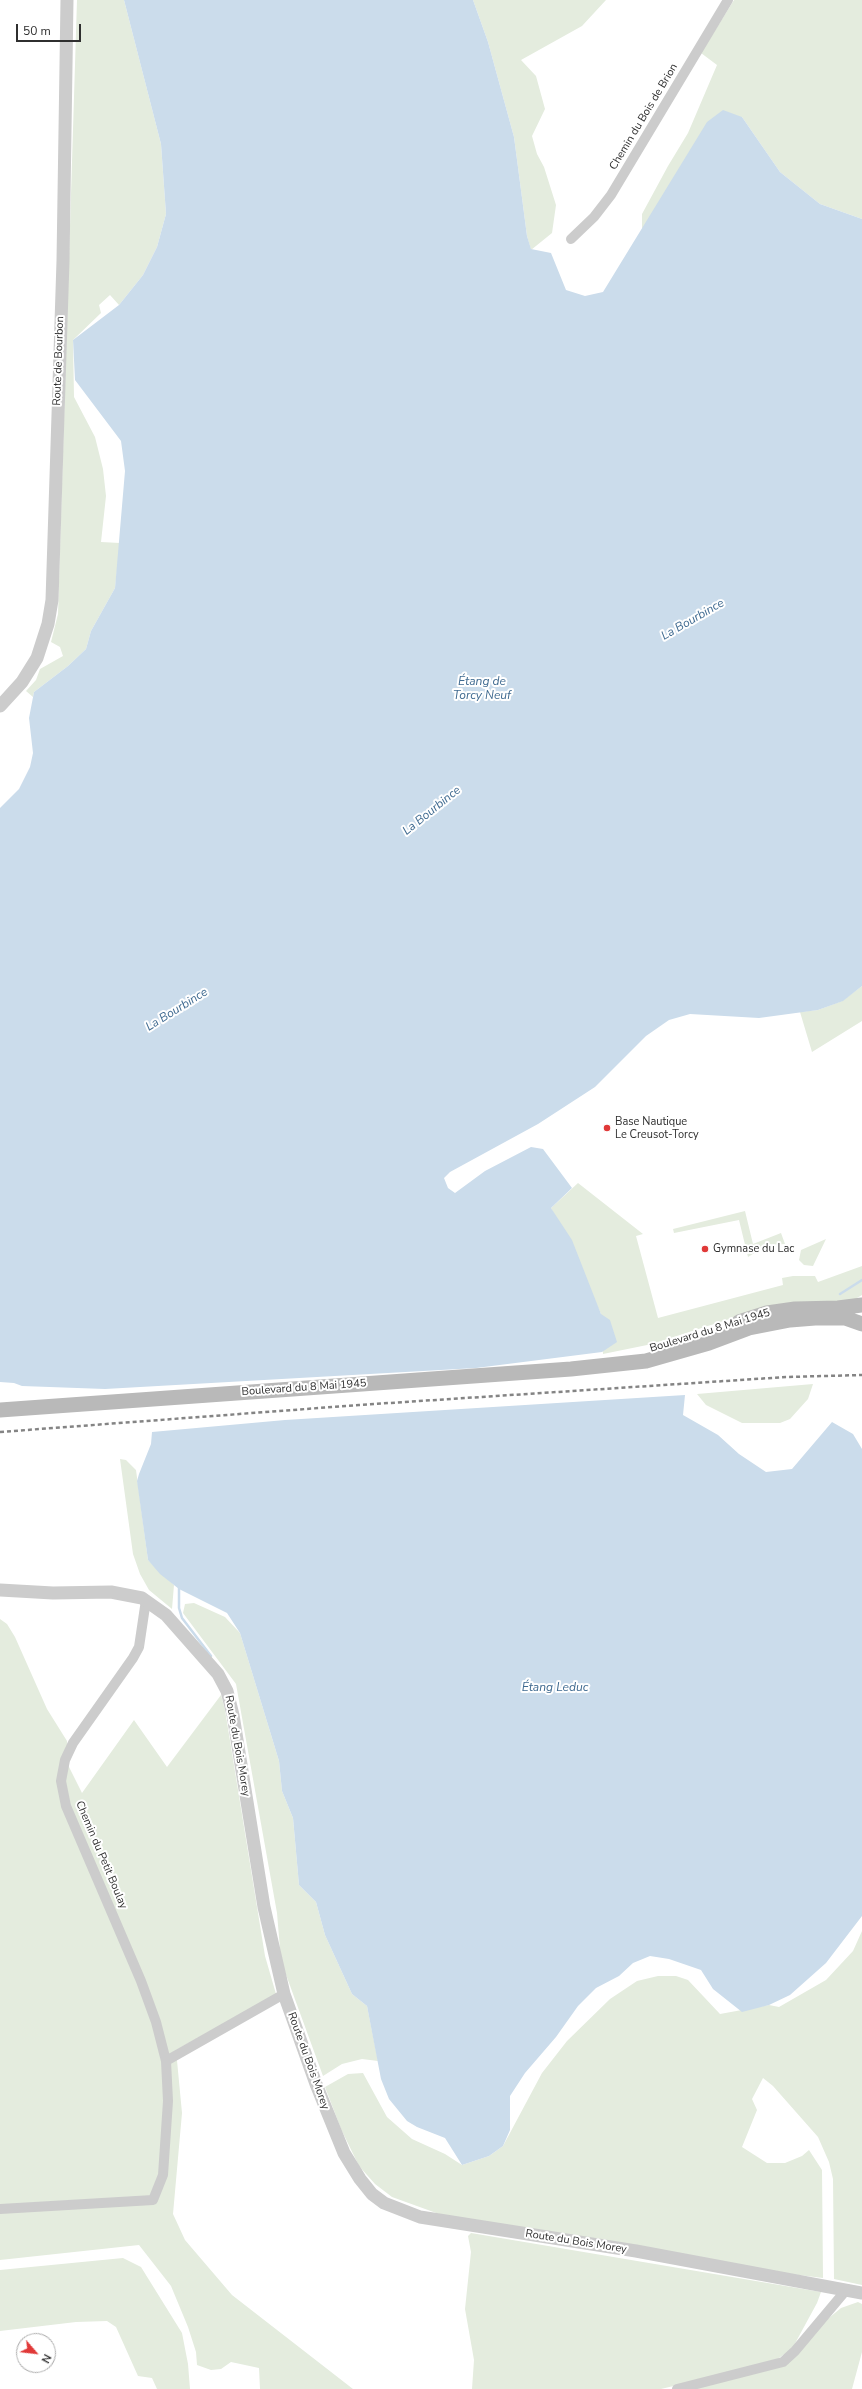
<!DOCTYPE html>
<meta charset="utf-8">
<style>
body{margin:0}
#map{position:relative;width:862px;height:2389px;overflow:hidden;background:#fff;font-family:"Nunito Sans",sans-serif}
canvas{display:block}
.north{position:absolute;left:16px;top:2333px;width:40px;height:40px;box-sizing:border-box;background:#fff;border:1px solid #acacac;border-radius:50%;rotate:118deg;font-size:11px;font-weight:700;line-height:16px;text-align:center;color:#2f2f2f}
.north::after{content:'';display:block;margin:auto;width:14px;height:18px;background:#e03938;clip-path:polygon(50% 0,100% 100%,50% 72%,0 100%)}
.scale{position:absolute;left:16px;top:24px;width:65px;height:18px;box-sizing:border-box;border:2px solid #2f2f2f;border-top:0;padding-left:5px;font-size:12px;line-height:14px;white-space:nowrap;color:#2f2f2f;-webkit-text-stroke:3px #fff;paint-order:stroke}
</style>
<div id="map">
<canvas width="862" height="2389"></canvas>
<div class="north">N</div>
<div class="scale">50 m</div>
</div>
<script>
const ctx = document.querySelector('canvas').getContext('2d');
ctx.lineJoin = 'round';
function paint(path, color) {
  ctx.fillStyle = color;
  ctx.fill(path, 'evenodd');
}
function shape(rows) {
  const path = new Path2D();
  for (const r of rows) {
    path.moveTo(r[0], r[1]);
    for (let i = 2; i < r.length; i += 2) path.lineTo(r[i], r[i + 1]);
  }
  return path;
}
function trace(path, color, width, dash) {
  ctx.strokeStyle = color;
  ctx.lineWidth = width;
  ctx.lineCap = dash ? 'butt' : 'round';
  ctx.setLineDash(dash || []);
  ctx.stroke(path);
}
function label(font, color, halo, rows, align = 'center') {
  ctx.font = font + ' "Nunito Sans",sans-serif';
  ctx.lineWidth = 4;
  ctx.setLineDash([]);
  ctx.textBaseline = 'middle';
  ctx.strokeStyle = halo;
  ctx.fillStyle = color;
  for (const [text, x, y, turn = 0] of rows) {
    ctx.save();
    ctx.translate(x, y);
    ctx.rotate((+turn || 0) * Math.PI / 180);
    ctx.textAlign = isNaN(turn) ? turn : align;
    if (halo) ctx.strokeText(text, 0, 0);
    ctx.fillText(text, 0, 0);
    ctx.restore();
  }
}
paint(shape([
 [77,0,124,0,161,144,166,214,157,247,143,275,119,305,110,295,99,305,101,313,73,340,74,397,95,437,103,469,106,496,101,542,120,543,115,588,91,631,86,649,68,666,34,692,33,697,26,691,36,680,40,669,63,656,60,647,51,642,58,614],
 [473,0,606,0,582,26,521,60,536,76,545,109,532,136,537,154,544,167,556,205,552,233,531,250,527,236,514,137,488,42],
 [734,0,862,0,862,219,820,204,780,172,742,117,642,230,642,214,668,166,688,133,717,65,701,53],
 [862,986,862,1021,812,1052,800,1012,818,1010,842,1001],
 [578,1183,643,1234,636,1236,658,1318,783,1285,782,1278,793,1276,815,1276,818,1282,862,1266,862,1295,852,1301,773,1305,652,1344,603,1354,601,1314,551,1208],
 [745,1211,753,1244,781,1233,785,1244,767,1245,748,1257,739,1220,674,1233,673,1229],
 [826,1239,813,1266,804,1265,799,1260,801,1250],
 [813,1384,808,1399,790,1419,780,1423,742,1423,706,1405,697,1394],
 [120,1459,126,1460,136,1470,148,1560,174,1585,172,1609,149,1590,140,1574,133,1554],
 [194,1603,225,1617,240,1633,279,1761,282,1791,293,1818,299,1885,316,1902,325,1935,352,1994,367,2006,378,2061,362,2059,342,2064,323,2076,281,1961,277,1913,236,1684,183,1613,185,1604],
 [0,1619,7,1624,15,1637,47,1709,67,1741,69,1767,82,1793,134,1720,167,1767,221,1695,225,1710,265,1956,276,1994,176,2050,182,2113,173,2214,185,2240,232,2295,353,2389,260,2389,259,2368,231,2362,221,2369,211,2370,197,2365,196,2352,188,2327,171,2286,139,2245,0,2260],
 [862,1931,862,2285,834,2279,833,2179,829,2162,818,2137,773,2086,763,2078,752,2099,757,2110,742,2147,767,2163,785,2163,802,2156,809,2150,822,2170,823,2278,782,2273,439,2214,392,2197,375,2184,359,2166,341,2129,325,2087,348,2074,363,2073,387,2117,412,2139,445,2154,462,2165,489,2156,503,2146,542,2073,567,2041,610,1999,637,1981,658,1976,676,1976,688,1980,720,2014,769,2005,779,2007,826,1980,853,1951],
 [471,2233,821,2292,817,2303,792,2349,773,2362,661,2389,472,2389,474,2360,465,2309,471,2252,468,2236],
 [123,2258,141,2267,182,2333,188,2364,190,2389,157,2389,152,2378,138,2376,116,2327,107,2321,76,2322,0,2331,0,2270],
 [858,2302,862,2304,862,2352,852,2389,689,2389,767,2369,841,2308]
]), '#e4ecde');
paint(shape([
 [124,0,473,0,488,42,514,137,527,236,531,249,551,253,566,290,585,296,603,292,707,122,723,110,742,117,780,172,820,204,862,219,862,986,843,1001,818,1010,759,1018,690,1014,669,1020,646,1036,595,1087,538,1124,450,1172,444,1178,448,1188,455,1193,485,1171,531,1147,543,1149,572,1188,551,1208,572,1240,601,1314,610,1320,617,1342,602,1352,476,1368,105,1389,22,1386,14,1383,0,1382,0,808,19,789,30,767,33,753,29,718,34,692,68,666,86,649,91,631,115,588,125,471,121,441,75,380,73,340,119,305,143,275,157,247,166,214,161,144],
 [685,1395,683,1415,718,1435,739,1454,766,1472,792,1469,832,1422,853,1434,862,1449,862,1916,826,1963,790,1995,769,2005,742,2012,713,1989,701,1970,669,1959,650,1956,633,1963,619,1976,596,1988,578,2006,556,2037,525,2073,510,2096,510,2130,503,2146,489,2156,462,2165,445,2138,417,2127,407,2121,389,2099,381,2079,367,2006,352,1994,325,1935,316,1902,299,1885,293,1818,282,1791,279,1761,240,1633,227,1613,179,1589,160,1574,148,1560,137,1481,139,1474,151,1444,152,1432,285,1420]
]), '#cbdceb');
trace(shape([
 [840,1294,862,1280],
 [179,1588,179,1608,182,1618,211,1656]
]), '#cbdceb', 2.5);
trace(shape([
 [571,239,594,217,611,195,728,0],
 [146,1600,139,1647,133,1658,73,1743,65,1760,61,1781,66,1806,141,1981,156,2022,166,2061],
 [0,2209,153,2200,163,2175,168,2101,166,2061,284,1994],
 [677,2389,783,2362,795,2351,847,2289]
]), '#ccc', 10);
trace(shape([
 [0,706,22,682,37,658,48,624,52,600,63,261,67,0],
 [0,1590,53,1593,111,1592,142,1598,166,1615,218,1674,227,1691,233,1715,264,1907,284,1994,316,2084,344,2153,360,2179,372,2194,384,2203,420,2217,636,2251,862,2293]
]), '#ccc', 13);
trace(shape([
 [739,1322,767,1313,795,1309,838,1308,862,1305],
 [0,1410,571,1369,646,1361,709,1343,749,1328,790,1320,815,1318,845,1318,862,1324]
]), '#b9b9b9', 15);
trace(shape([
 [0,1432,359,1405,786,1377,862,1375]
]), '#848484', 2.5, [4, 3]);
for (const [x, y, r, color] of [
 [607,1128,4,"#e03938"],
 [705,1249,4,"#e03938"]
]) {
  const dot = new Path2D();
  dot.arc(x, y, r, 0, 2 * Math.PI);
  ctx.fillStyle = color;
  ctx.fill(dot);
  trace(dot, '#fff', 1.5);
}
label('11px', '#2f2f2f', '#fff', [
 ["Chemin du Bois de Brion",644,117,-59],
 ["Route de Bourbon",59,361,-88],
 ["Boulevard du 8 Mai 1945",710,1331,-17],
 ["Boulevard du 8 Mai 1945",304,1388,-4],
 ["Route du Bois Morey",237,1746,80],
 ["Chemin du Petit Boulay",101,1855,67],
 ["Route du Bois Morey",308,2061,70],
 ["Route du Bois Morey",576,2242,9]
]);
label('11px', '#2f2f2f', '#fff', [
 ["Base Nautique",615,1122],
 ["Le Creusot-Torcy",615,1135],
 ["Gymnase du Lac",713,1249]
], 'left');
label('italic 12px', '#3f6a90', '#fff', [
 ["La Bourbince",693,620,-30],
 ["Étang de",482,682],
 ["Torcy Neuf",482,696],
 ["La Bourbince",432,811,-39],
 ["La Bourbince",177,1010,-32],
 ["Étang Leduc",555,1688]
]);
</script>
